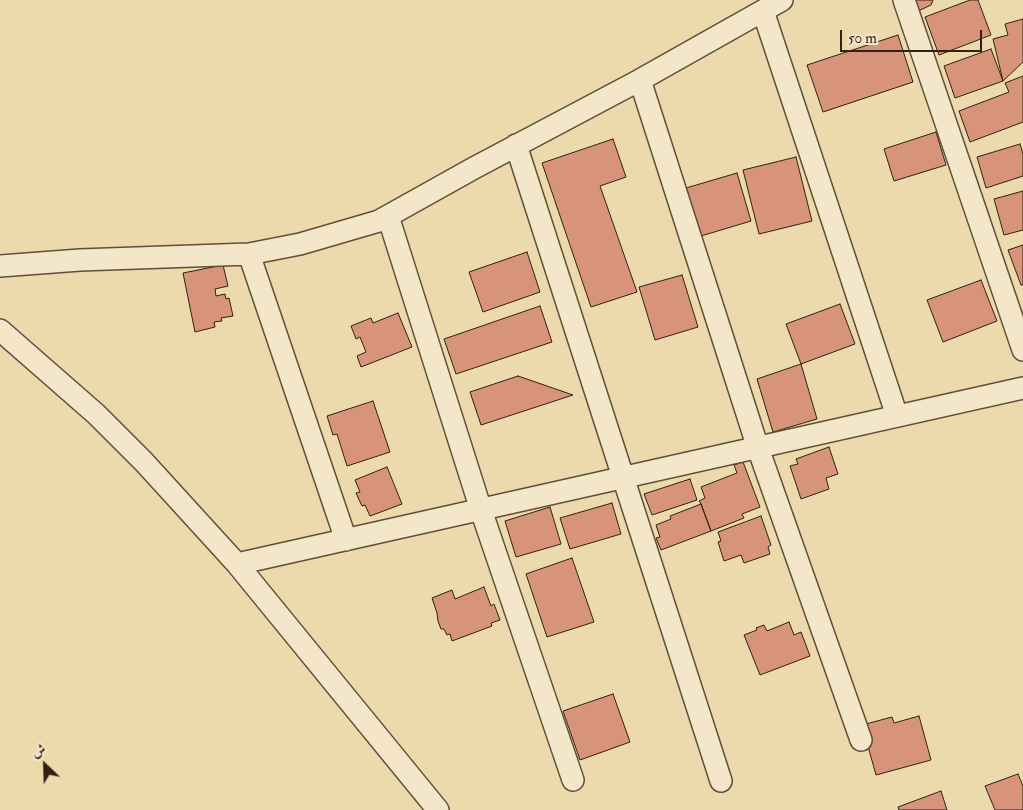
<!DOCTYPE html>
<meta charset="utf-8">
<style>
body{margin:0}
#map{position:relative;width:1023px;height:810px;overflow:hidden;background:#ecd9ac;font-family:"IM FELL Double Pica",Amiri,serif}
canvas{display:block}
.north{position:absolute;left:20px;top:740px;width:50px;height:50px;-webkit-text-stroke:4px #f3e6c9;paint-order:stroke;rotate:336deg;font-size:14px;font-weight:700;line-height:20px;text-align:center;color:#302113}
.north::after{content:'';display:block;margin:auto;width:18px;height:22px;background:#302113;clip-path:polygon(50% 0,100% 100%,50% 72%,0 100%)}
.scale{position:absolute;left:840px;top:30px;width:142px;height:22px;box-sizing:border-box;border:2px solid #302113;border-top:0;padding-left:6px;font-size:15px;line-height:18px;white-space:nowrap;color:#302113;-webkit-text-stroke:4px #f3e6c9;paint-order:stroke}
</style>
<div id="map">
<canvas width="1023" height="810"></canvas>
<div class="north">ش</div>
<div class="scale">50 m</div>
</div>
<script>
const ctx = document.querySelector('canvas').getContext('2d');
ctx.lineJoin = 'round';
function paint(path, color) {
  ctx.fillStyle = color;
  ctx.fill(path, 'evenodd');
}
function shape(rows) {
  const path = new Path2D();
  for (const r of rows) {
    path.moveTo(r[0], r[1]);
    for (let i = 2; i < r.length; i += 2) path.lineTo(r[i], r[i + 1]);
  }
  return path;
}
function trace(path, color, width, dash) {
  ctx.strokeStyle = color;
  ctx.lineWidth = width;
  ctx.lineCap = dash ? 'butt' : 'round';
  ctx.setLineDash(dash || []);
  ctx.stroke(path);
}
const building = shape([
 [913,0,933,0,931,5,914,13,913,0],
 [970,0,978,0,991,35,939,55,925,17,970,0],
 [1023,19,1023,62,1003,81,993,39,1008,35,1005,24,1023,19],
 [898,35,913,82,823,112,807,65,898,35],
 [991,49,1003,81,955,98,944,66,991,49],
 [1023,76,1023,122,970,142,959,111,1009,92,1005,83,1023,76],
 [936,132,946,165,894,181,884,149,936,132],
 [613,139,626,177,600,186,637,292,591,307,542,163,613,139],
 [1020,144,1023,154,1023,176,986,188,977,157,1020,144],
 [796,157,812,221,759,234,743,170,796,157],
 [737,173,751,221,701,236,686,188,737,173],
 [1023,191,1023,230,1004,235,994,199,1023,191],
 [1023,245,1023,285,1021,285,1008,250,1023,245],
 [527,252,540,292,483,312,469,272,527,252],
 [223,265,228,286,215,289,216,296,225,294,226,299,229,298,233,316,221,318,222,321,214,322,215,327,195,332,183,273,223,265],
 [682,275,698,327,655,340,639,287,682,275],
 [981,280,997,321,943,342,927,300,981,280],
 [840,304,855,344,801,364,786,324,840,304],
 [540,306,552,342,456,374,444,339,540,306],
 [398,313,412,347,361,367,357,356,366,352,360,337,356,339,351,326,371,318,373,323,398,313],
 [801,364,817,419,773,432,757,379,801,364],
 [518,376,573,395,481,425,470,392,518,376],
 [373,401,390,452,347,466,337,434,333,435,327,416,373,401],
 [829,447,838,474,826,478,829,489,801,499,790,466,798,464,796,459,829,447],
 [743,462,760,507,742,514,744,518,711,531,701,504,699,501,705,498,701,487,737,473,734,465,743,462],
 [387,467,402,504,370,516,365,505,362,506,356,493,360,492,355,480,387,467],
 [690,479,697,500,652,515,644,494,690,479],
 [612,503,621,534,570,549,560,518,612,503],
 [701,504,711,531,661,550,656,538,660,537,656,525,671,519,670,516,701,504],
 [550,507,561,544,516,557,505,521,550,507],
 [761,516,771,545,768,547,770,554,744,563,741,555,724,561,718,542,721,541,718,532,761,516],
 [572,558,594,622,547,637,526,574,572,558],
 [484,587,491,606,494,604,500,620,491,623,492,626,452,641,450,634,447,635,444,629,441,629,438,621,437,613,432,598,452,590,455,599,484,587],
 [789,622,794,635,801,632,810,656,760,675,744,635,757,630,756,628,764,625,767,631,789,622],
 [613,694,630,742,580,760,563,711,613,694],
 [919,716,931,760,876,775,862,725,892,717,894,723,919,716],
 [1018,774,1023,786,1023,810,995,810,985,786,1018,774],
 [941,791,947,810,899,810,898,807,941,791]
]);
paint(building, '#d7947b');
trace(building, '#302113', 1);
const minor = shape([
 [904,0,1023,350],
 [763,11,897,416],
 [640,80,758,448,861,740],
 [516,145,721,781],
 [388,216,481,510,573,780],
 [249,254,346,540],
 [0,266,80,260,249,254,300,244,379,221,474,168,640,80,782,0],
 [0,330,96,414,144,462,237,564,438,810],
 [237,564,1023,388]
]);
trace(minor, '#5f4f39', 24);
trace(minor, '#f3e6c9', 21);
</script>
